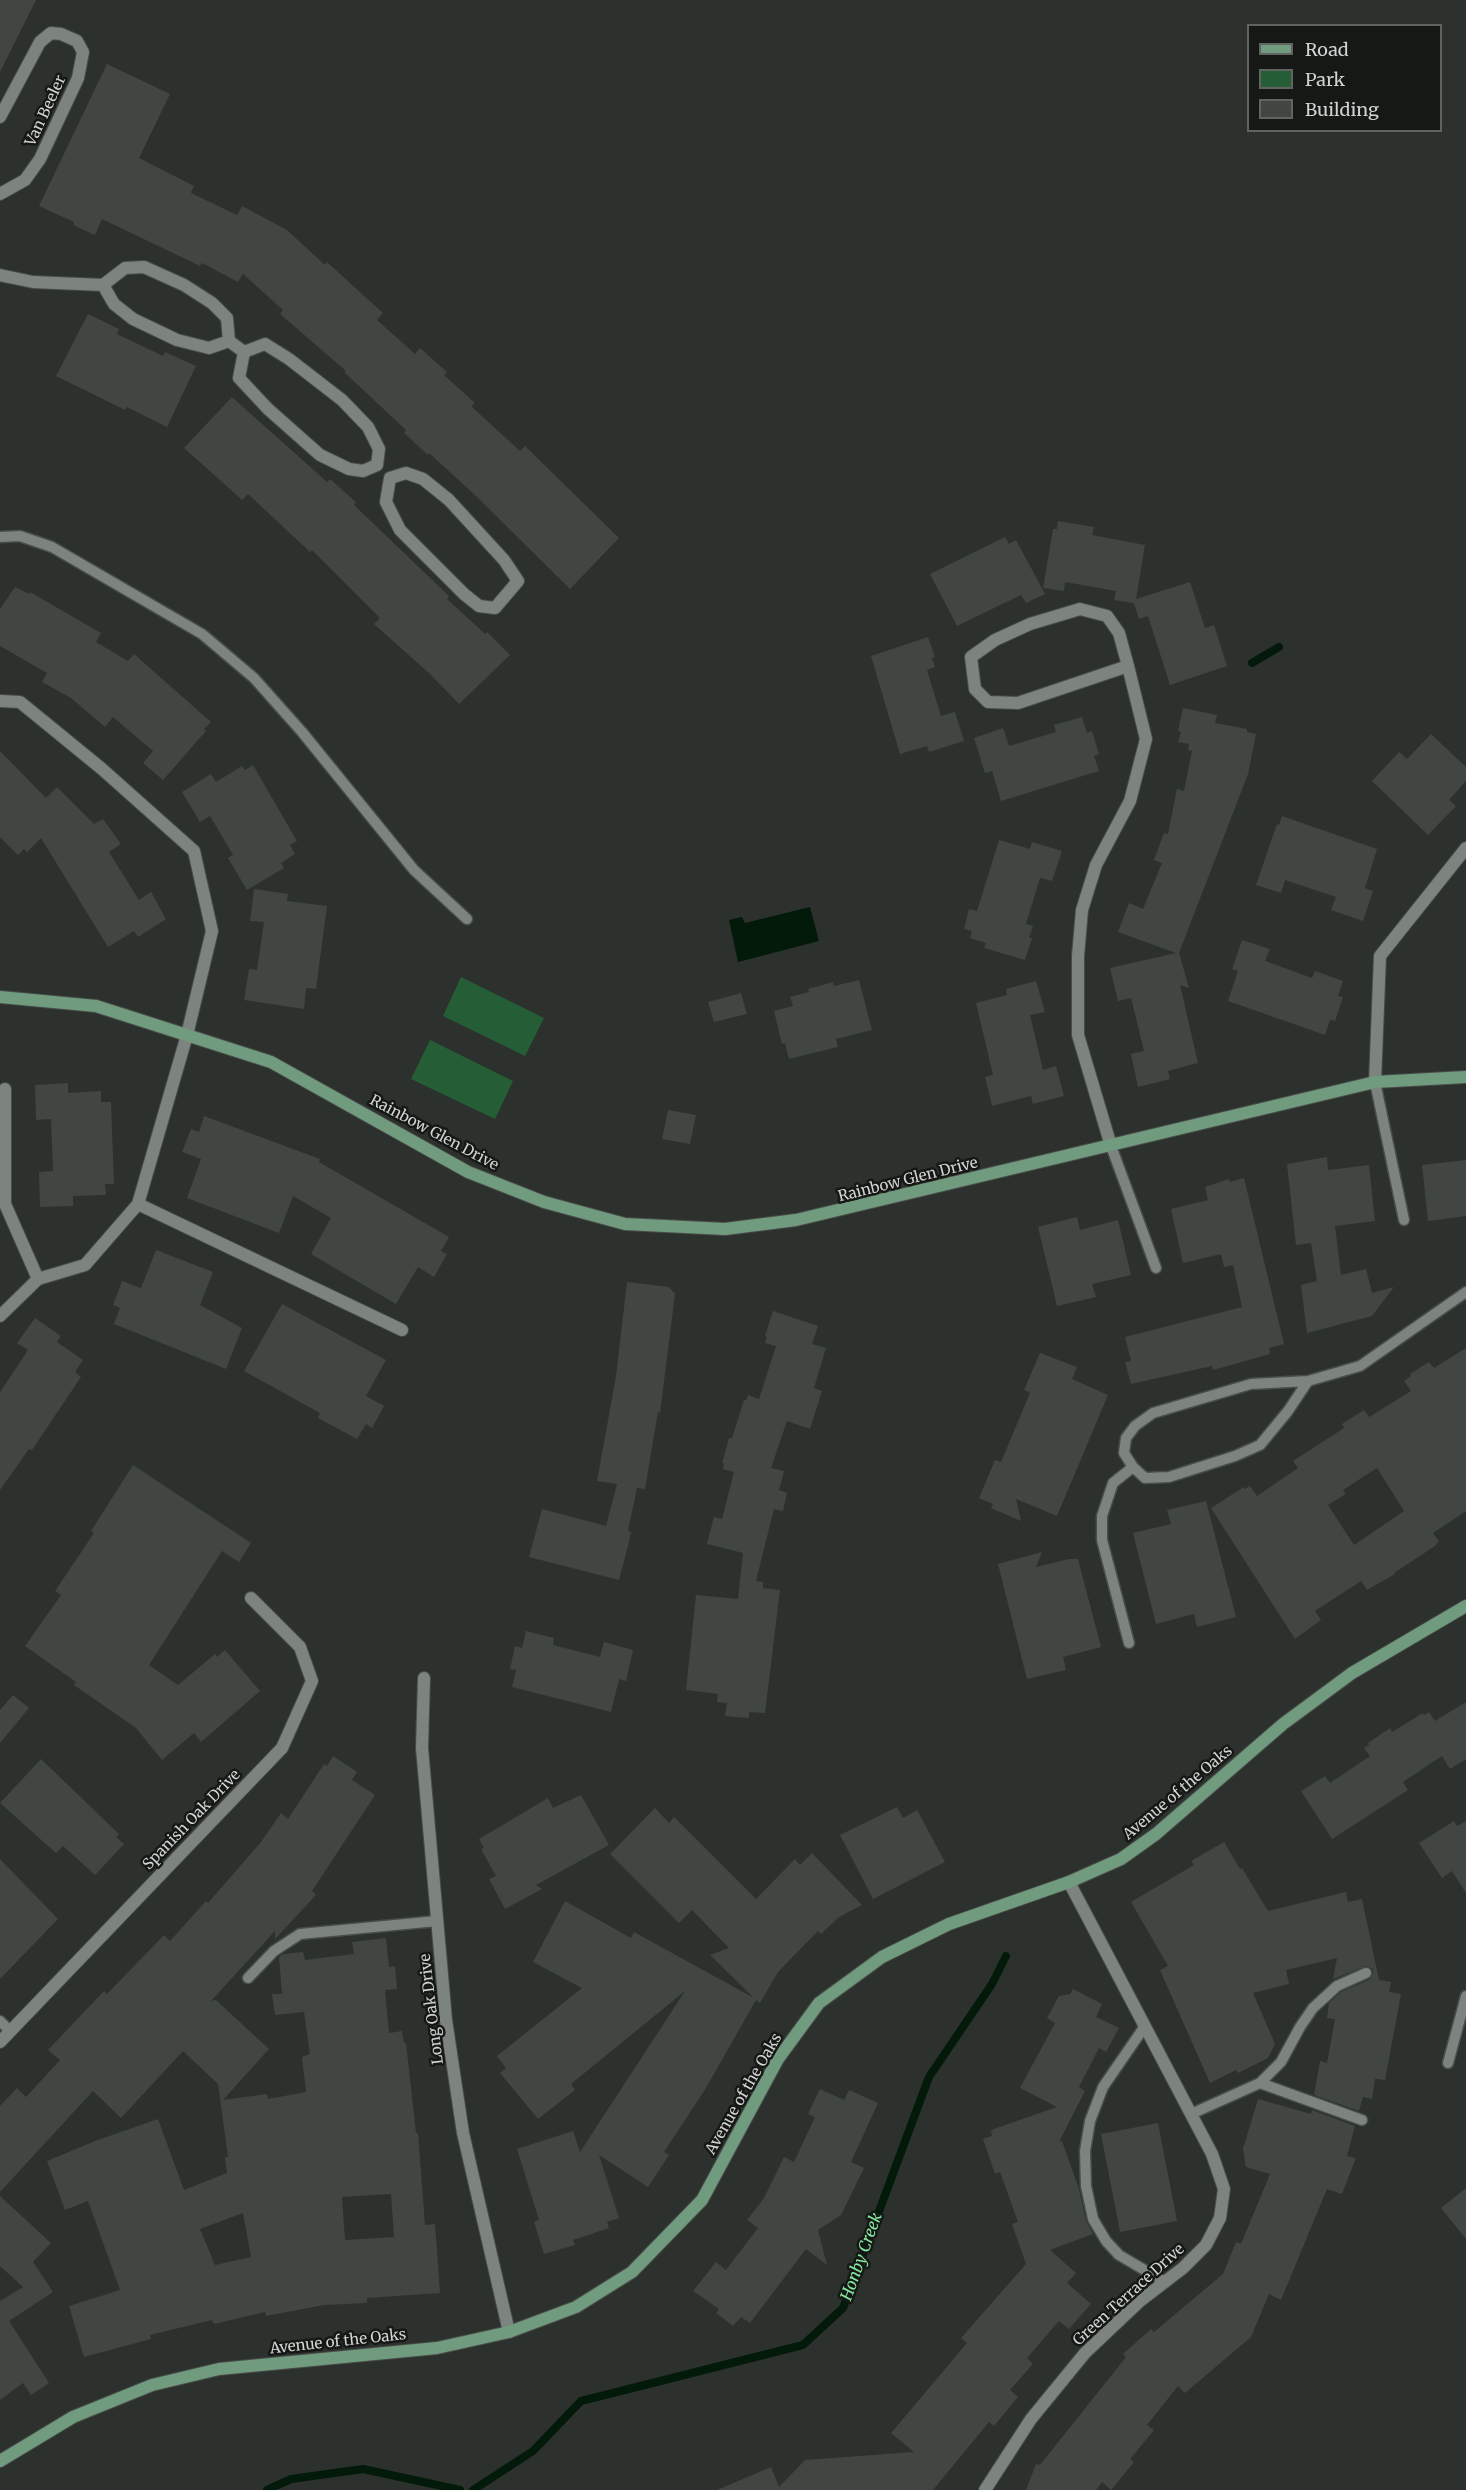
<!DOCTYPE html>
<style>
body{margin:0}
#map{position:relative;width:1466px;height:2490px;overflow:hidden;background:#2c312d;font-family:Merriweather,serif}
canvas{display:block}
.legend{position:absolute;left:1247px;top:24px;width:195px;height:108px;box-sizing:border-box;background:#161816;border:2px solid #616361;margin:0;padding:8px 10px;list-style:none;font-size:18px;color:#d1d4d2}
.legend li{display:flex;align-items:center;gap:12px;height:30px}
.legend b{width:30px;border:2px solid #616361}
</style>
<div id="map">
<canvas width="1466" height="2490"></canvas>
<ul class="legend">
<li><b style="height:8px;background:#719b7e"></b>Road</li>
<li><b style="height:16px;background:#255e36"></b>Park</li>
<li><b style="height:16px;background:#414642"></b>Building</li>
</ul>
</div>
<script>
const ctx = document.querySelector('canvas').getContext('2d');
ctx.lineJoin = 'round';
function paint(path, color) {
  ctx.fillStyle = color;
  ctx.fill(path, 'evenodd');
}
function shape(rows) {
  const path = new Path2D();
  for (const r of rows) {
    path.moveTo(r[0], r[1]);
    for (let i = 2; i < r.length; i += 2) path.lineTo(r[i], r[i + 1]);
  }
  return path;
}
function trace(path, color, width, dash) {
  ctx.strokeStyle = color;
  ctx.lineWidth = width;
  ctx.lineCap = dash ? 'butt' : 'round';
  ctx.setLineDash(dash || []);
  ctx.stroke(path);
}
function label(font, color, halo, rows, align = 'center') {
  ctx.font = font + ' Merriweather,serif';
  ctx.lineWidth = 5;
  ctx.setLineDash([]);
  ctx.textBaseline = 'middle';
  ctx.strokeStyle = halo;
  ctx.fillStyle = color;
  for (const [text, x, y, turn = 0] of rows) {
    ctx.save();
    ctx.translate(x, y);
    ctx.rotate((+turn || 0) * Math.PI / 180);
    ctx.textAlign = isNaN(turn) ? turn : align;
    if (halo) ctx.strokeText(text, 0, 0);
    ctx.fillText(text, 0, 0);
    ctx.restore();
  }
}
paint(shape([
 [461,977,544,1018,525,1056,443,1016],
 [430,1040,513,1081,495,1119,411,1079]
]), '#255e36');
paint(shape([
 [810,907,819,941,738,962,729,920,742,917,745,923]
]), '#031909');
trace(shape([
 [1252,663,1279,647],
 [267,2490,291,2479,363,2469,460,2490],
 [473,2490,533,2451,581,2401,803,2345,843,2308,929,2077,992,1984,1006,1956]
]), '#031909', 8);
paint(shape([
 [0,0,36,0,0,72],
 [107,64,170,94,139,158,194,186,191,193,237,215,242,206,287,230,325,265,327,262,383,313,377,320,415,354,420,348,447,372,444,375,475,403,471,406,520,451,525,446,619,538,570,589,476,496,429,453,428,455,404,433,406,430,344,372,346,371,280,314,283,310,243,274,238,282,202,263,200,266,102,219,95,235,73,225,74,222,39,206],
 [88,314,119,329,117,334,163,356,165,352,196,366,167,427,127,407,125,410,56,376],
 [232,397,327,482,330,479,356,502,354,505,449,596,447,599,485,634,487,632,510,655,459,704,431,675,374,624,380,618,312,550,310,552,248,494,242,500,184,448],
 [1058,521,1094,527,1092,535,1145,545,1136,599,1190,582,1205,628,1214,625,1227,666,1170,685,1148,616,1139,619,1134,603,1114,600,1116,591,1065,582,1064,591,1043,588,1053,529,1057,529],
 [1005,537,1009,544,1016,540,1045,594,1026,603,1021,595,957,626,930,574],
 [15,587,29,594,30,592,101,633,96,642,128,661,134,654,211,722,204,729,206,731,163,780,143,763,153,751,113,717,105,727,71,698,42,682,47,673,0,646,0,609],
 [928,637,935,657,932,658,935,667,927,670,941,716,955,712,964,741,929,752,927,746,900,754,871,656],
 [1183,708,1217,715,1215,723,1247,729,1247,732,1256,734,1248,774,1179,953,1189,988,1180,985,1198,1063,1168,1071,1170,1079,1138,1087,1131,1054,1144,1051,1131,998,1118,1001,1110,968,1176,953,1118,932,1129,903,1143,909,1162,863,1154,860,1164,833,1168,834,1177,789,1184,791,1192,751,1188,750,1189,744,1178,742,1181,732,1178,731],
 [1082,717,1087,733,1092,731,1099,754,1094,756,1099,771,1001,801,992,771,985,773,974,738,1003,728,1009,746,1056,732,1054,725],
 [1431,734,1466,767,1466,781,1449,800,1456,806,1428,835,1372,781,1399,752,1407,759],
 [0,751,46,798,57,787,94,824,103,819,121,844,109,852,139,900,151,892,166,919,138,937,134,931,108,947,41,838,27,852,24,849,18,855,0,837],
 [253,765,297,841,290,845,295,854,281,863,284,868,247,890,228,858,233,855,210,816,200,822,182,792,211,774,216,782,242,766,245,770],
 [1282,816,1377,849,1365,888,1373,891,1363,921,1331,910,1336,897,1285,880,1281,893,1256,885,1277,824,1279,825],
 [999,840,1030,849,1032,842,1062,851,1052,881,1040,878,1026,924,1033,926,1029,938,1032,938,1025,960,984,948,986,943,970,938,972,931,964,929,969,909,977,911],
 [254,889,288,894,287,901,327,906,316,989,306,988,304,1009,244,1000,249,969,257,970,264,922,250,921],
 [1242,940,1270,949,1265,961,1312,978,1315,971,1343,981,1338,996,1343,997,1335,1021,1330,1020,1325,1035,1228,1001,1238,971,1232,969],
 [859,980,872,1030,836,1039,838,1047,789,1059,785,1043,782,1044,774,1011,793,1006,790,997,809,992,808,989,833,982,834,986],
 [1036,981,1045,1012,1030,1015,1043,1070,1056,1066,1064,1096,1033,1104,1031,1096,992,1106,985,1077,993,1075,976,1003,1007,995,1006,989],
 [741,993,747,1014,714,1022,708,1002],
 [68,1083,68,1093,101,1091,101,1102,111,1102,114,1184,105,1184,106,1195,73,1196,73,1206,40,1207,39,1172,53,1171,51,1119,36,1120,35,1085],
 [668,1110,696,1115,690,1144,662,1139],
 [204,1116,320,1159,319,1162,449,1237,441,1251,447,1254,434,1277,418,1267,396,1304,311,1254,331,1218,293,1196,279,1233,187,1198,201,1159,182,1152,191,1129,199,1132],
 [1327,1157,1328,1170,1369,1165,1375,1221,1335,1226,1341,1275,1366,1269,1372,1293,1394,1287,1372,1316,1307,1333,1301,1285,1317,1281,1311,1243,1296,1245,1287,1164],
 [1466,1160,1466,1216,1428,1221,1422,1165],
 [1244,1178,1284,1344,1269,1348,1270,1354,1213,1370,1212,1366,1131,1384,1125,1362,1131,1361,1125,1337,1242,1307,1233,1265,1224,1267,1221,1254,1183,1263,1171,1209,1208,1200,1205,1187,1229,1179,1229,1182],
 [1077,1217,1080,1230,1118,1220,1131,1275,1092,1284,1096,1297,1057,1306,1038,1227],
 [156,1250,213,1272,200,1305,242,1328,226,1369,114,1324,120,1308,113,1305,122,1281,141,1288],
 [627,1282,669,1287,675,1294,660,1413,658,1412,645,1489,637,1488,628,1531,631,1532,629,1542,619,1580,529,1557,542,1509,606,1526,617,1484,597,1481,616,1376],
 [282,1304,386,1360,366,1396,384,1406,372,1428,366,1424,357,1439,318,1418,320,1413,244,1371],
 [773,1311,818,1326,812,1344,826,1348,814,1388,822,1391,810,1429,787,1421,771,1468,784,1471,779,1490,787,1493,783,1511,774,1509,756,1581,763,1582,763,1588,780,1590,765,1713,749,1712,749,1718,725,1716,727,1703,717,1702,718,1694,686,1690,696,1595,738,1599,743,1553,707,1544,714,1517,722,1519,734,1472,723,1469,724,1463,722,1463,729,1438,732,1438,744,1400,746,1400,748,1395,759,1399,776,1346,765,1343,767,1337,765,1336],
 [35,1318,61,1336,57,1342,83,1360,75,1372,81,1377,32,1450,29,1449,0,1490,0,1392,28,1350,17,1343],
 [1466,1348,1466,1511,1433,1533,1439,1541,1435,1546,1394,1573,1395,1574,1367,1590,1361,1581,1315,1611,1321,1620,1295,1639,1211,1508,1244,1487,1245,1489,1250,1486,1257,1496,1298,1468,1293,1461,1344,1428,1342,1424,1364,1410,1369,1417,1411,1391,1404,1381,1411,1376,1410,1374,1429,1362,1434,1368],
 [1377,1468,1404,1511,1354,1545,1328,1505,1346,1494,1343,1490],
 [1040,1353,1077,1367,1072,1379,1108,1395,1057,1516,1016,1499,1021,1521,991,1508,993,1504,979,1498,995,1460,1001,1462,1030,1393,1024,1390],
 [133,1465,251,1543,239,1562,222,1551,149,1665,178,1685,215,1654,217,1657,225,1650,260,1691,201,1742,194,1733,162,1760,136,1728,74,1685,76,1682,25,1646,61,1595,55,1591,94,1533,91,1531],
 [1206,1501,1236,1617,1197,1627,1194,1614,1156,1624,1133,1533,1171,1524,1167,1510],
 [1042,1552,1036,1567,1069,1559,1078,1559,1101,1647,1063,1657,1066,1670,1027,1679,998,1564],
 [526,1631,554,1638,553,1645,600,1657,604,1642,633,1650,626,1681,619,1679,611,1712,512,1687,516,1670,510,1669,515,1646,522,1648],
 [13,1695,29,1708,0,1743,0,1710],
 [1466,1702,1466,1759,1450,1769,1442,1756,1403,1782,1408,1790,1332,1839,1301,1791,1325,1776,1330,1783,1370,1756,1364,1748,1369,1745,1368,1743,1390,1728,1392,1732,1423,1713,1424,1715,1429,1712,1435,1721],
 [333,1756,357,1772,352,1780,375,1795,312,1891,316,1895,275,1939,275,1931,211,2001,216,2000,269,2049,223,2100,267,2094,268,2099,306,2092,302,2057,310,2054,304,2012,275,2015,272,1994,282,1994,279,1957,283,1954,303,1952,305,1960,354,1954,352,1942,386,1938,389,1967,395,1966,397,1989,385,1990,389,2033,402,2031,404,2043,406,2043,416,2133,418,2133,425,2225,435,2224,440,2293,367,2298,367,2303,324,2305,266,2316,265,2312,214,2324,212,2320,150,2335,151,2339,84,2357,69,2306,120,2290,88,2201,65,2210,47,2161,95,2141,158,2119,184,2190,227,2173,225,2157,228,2157,218,2084,183,2051,121,2118,93,2091,0,2192,0,2106,17,2088,26,2097,60,2060,48,2050,104,1991,107,1994,164,1935,170,1941,206,1901,208,1903,261,1842,281,1813,288,1819,324,1764,327,1766],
 [391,2194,394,2237,345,2240,342,2197],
 [243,2213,251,2257,215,2265,200,2229],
 [41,1759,119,1834,116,1837,124,1844,95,1875,63,1846,56,1853,0,1803],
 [581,1795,609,1845,536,1885,542,1889,505,1909,489,1879,496,1876,481,1849,484,1848,479,1839,548,1798,553,1808],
 [897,1807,903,1818,917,1810,945,1862,873,1899,840,1835],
 [655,1808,669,1823,674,1817,756,1899,795,1859,800,1865,812,1853,862,1905,839,1917,821,1934,818,1931,778,1972,760,2003,756,2000,706,2088,664,2152,669,2155,648,2187,599,2155,619,2218,607,2222,609,2228,573,2240,575,2245,544,2254,534,2222,539,2220,517,2149,573,2131,580,2152,685,1991,571,2084,575,2090,538,2119,500,2073,506,2068,497,2056,582,1988,533,1962,565,1901,631,1938,634,1932,754,1998,710,1955,729,1948,692,1910,679,1923,610,1854],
 [1454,1821,1457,1826,1466,1821,1466,1893,1452,1871,1442,1878,1419,1843],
 [1224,1842,1240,1869,1242,1868,1268,1911,1346,1892,1348,1902,1362,1899,1379,1980,1391,1982,1389,1992,1401,1994,1385,2080,1375,2079,1372,2099,1363,2097,1359,2111,1314,2095,1320,2061,1327,2063,1335,2019,1327,2018,1329,2003,1341,1992,1369,1980,1373,1974,1373,1969,1366,1966,1333,1979,1337,1958,1286,1970,1289,1984,1253,1993,1275,2044,1268,2058,1238,2073,1236,2070,1210,2083,1160,1970,1168,1966,1131,1902,1194,1865,1191,1861],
 [0,1859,58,1919,0,1979],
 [1073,1989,1102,2004,1096,2017,1119,2028,1106,2052,1099,2048,1079,2087,1085,2091,1059,2142,1062,2141,1079,2189,1086,2221,1093,2234,1050,2250,1076,2273,1067,2283,1091,2304,1069,2329,1059,2321,1027,2358,1033,2364,1010,2390,1018,2397,994,2426,989,2422,933,2490,717,2490,771,2467,779,2487,805,2460,914,2452,891,2433,967,2343,961,2338,1026,2264,1012,2224,1018,2222,1000,2172,995,2174,983,2139,992,2136,991,2130,1057,2107,1020,2088,1055,2023,1047,2018,1059,1996,1070,1994],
 [820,2089,844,2100,849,2090,878,2103,851,2162,864,2168,841,2215,818,2230,827,2265,806,2249,750,2323,741,2317,733,2326,716,2313,719,2309,693,2291,716,2262,726,2270,758,2228,747,2220,764,2198,784,2157,794,2162,815,2117,808,2114],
 [1258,2099,1311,2114,1312,2110,1355,2126,1347,2156,1356,2158,1342,2194,1327,2189,1281,2300,1269,2294,1251,2337,1185,2393,1178,2386,1147,2425,1154,2430,1130,2459,1134,2462,1111,2490,1102,2482,1096,2490,1026,2490,1036,2464,1040,2465,1126,2357,1123,2354,1151,2329,1154,2332,1223,2274,1236,2242,1241,2244,1270,2174,1246,2167,1243,2149],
 [1158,2123,1177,2221,1120,2232,1101,2134],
 [1466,2188,1466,2239,1441,2208],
 [0,2196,51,2243,33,2262,53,2292,9,2321,49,2383,31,2395,23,2383,0,2400,0,2301,23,2287,0,2266]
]), '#414642');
const lane = shape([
 [0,537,20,536,52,547,202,634,254,678,302,732,414,870,467,919],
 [1375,1082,1404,1220],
 [1111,1146,1156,1268],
 [1308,1381,1288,1411,1260,1445,1235,1456,1169,1477,1145,1478,1133,1467,1124,1453,1126,1438,1135,1426,1153,1413,1251,1384,1308,1381,1360,1366,1466,1292],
 [1129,1643,1102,1540,1102,1516,1113,1483,1133,1467],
 [248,1978,274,1951,300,1934,437,1921],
 [0,2021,10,2031],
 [1145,2026,1103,2087,1090,2121,1085,2151,1086,2186,1093,2219,1106,2241,1119,2255,1165,2282],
 [1448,2063,1466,1996],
 [1260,2083,1362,2120],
 [1191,2114,1260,2083,1281,2062,1300,2027,1313,2008,1337,1986,1366,1973]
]);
const street = shape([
 [0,117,40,42,51,33,61,34,77,41,83,52,78,78,40,159,25,180,0,194],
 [0,275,33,282,103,285,125,268,144,267,184,285,212,303,227,318,229,341,244,352],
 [103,285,114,304,133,319,177,340,209,348,229,341],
 [244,352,239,378,268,409,320,455,349,469,363,471,377,465],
 [244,352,265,344,289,359,342,400,368,427,379,449,377,465],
 [406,473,423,479,449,500,504,560,518,581,495,608,479,606,464,594,400,530,386,502,390,478,406,473],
 [0,701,20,702,102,769,194,851,212,931,187,1035,138,1204,85,1265,38,1279,0,1316],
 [1375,1082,1380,956,1466,848],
 [5,1089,5,1204,38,1279],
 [1111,1146,1078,1035,1078,956,1082,910,1096,865,1130,801,1146,739,1128,666,1119,633,1107,616,1080,609,1030,624,995,640,971,657,975,689,988,702,1018,703,1128,666],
 [138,1204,402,1330],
 [424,1678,422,1748,446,2020,463,2133,509,2332],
 [0,2042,282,1748,312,1681,300,1647,251,1598],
 [985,2490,1031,2419,1085,2353,1140,2301,1183,2268,1206,2245,1220,2218,1224,2189,1212,2154,1069,1882]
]);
const secondary = shape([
 [0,997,96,1006,271,1062,468,1172,544,1202,625,1224,725,1229,796,1220,1375,1082,1466,1077],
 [0,2461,73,2417,152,2385,219,2369,437,2348,509,2332,576,2307,632,2272,702,2200,778,2059,819,2003,882,1957,949,1924,1069,1882,1121,1859,1156,1834,1283,1724,1352,1673,1466,1606]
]);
trace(lane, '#494d4a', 13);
trace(street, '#494d4a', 14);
trace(secondary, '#494d4a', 14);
trace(lane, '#7d837e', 10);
trace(street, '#7d837e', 12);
trace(secondary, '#719b7e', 12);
label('15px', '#d1d4d2', '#161816', [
 ["Van Beeler",46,111,-65],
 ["Rainbow Glen Drive",434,1133,28],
 ["Rainbow Glen Drive",908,1180,-14],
 ["Avenue of the Oaks",1178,1793,-40],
 ["Spanish Oak Drive",192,1820,-46],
 ["Long Oak Drive",432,2009,-97],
 ["Avenue of the Oaks",744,2094,-60],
 ["Green Terrace Drive",1129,2295,-42],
 ["Avenue of the Oaks",338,2342,-6]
]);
label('italic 16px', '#86e9a0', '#161816', [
 ["Honby Creek",862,2257,-70]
]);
</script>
